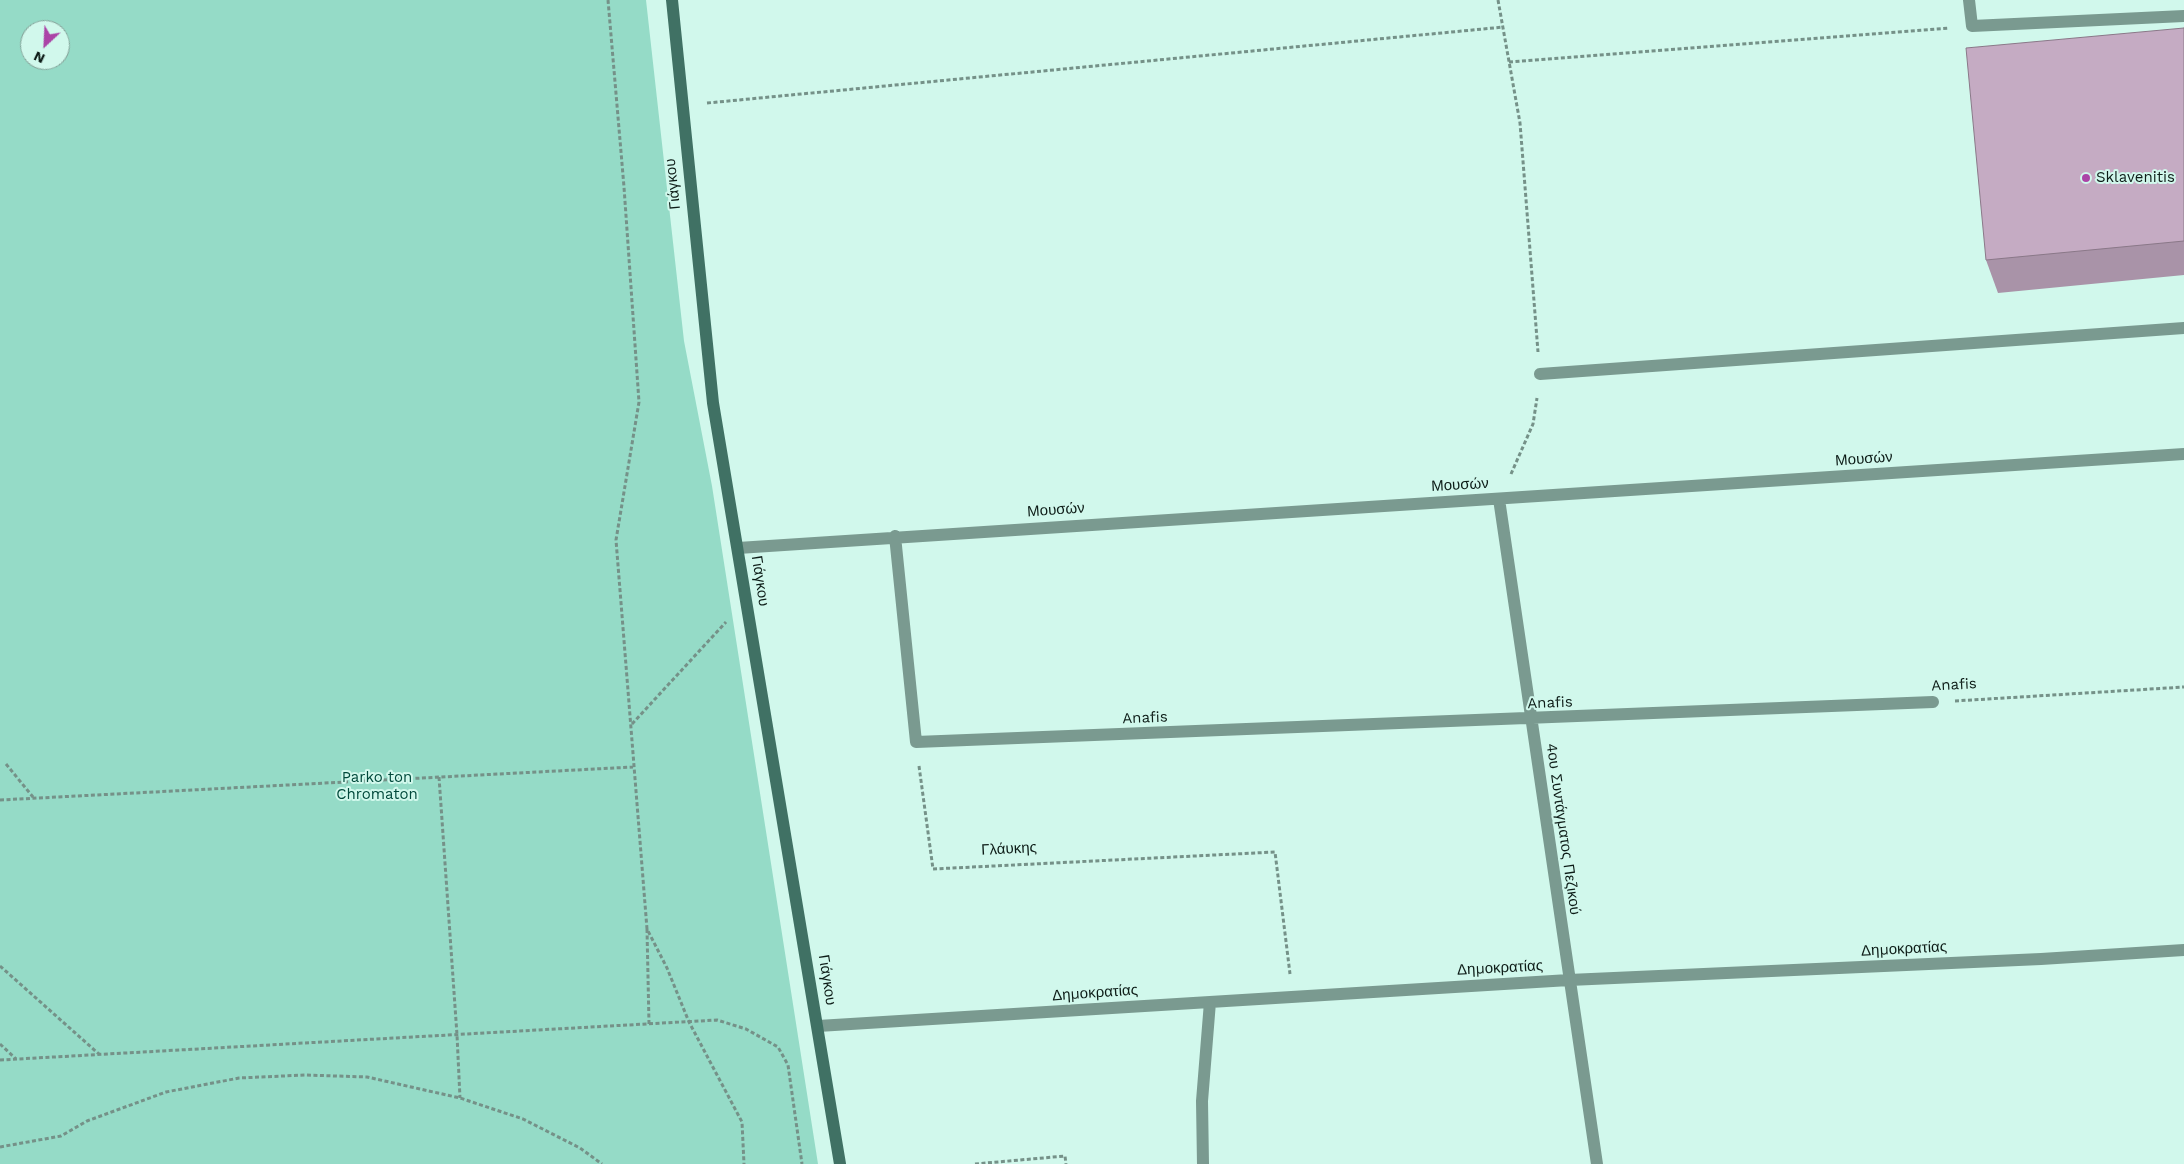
<!DOCTYPE html>
<meta charset="utf-8">
<style>
body{margin:0}
#map{position:relative;width:2184px;height:1164px;overflow:hidden;background:#d1f8ec;font-family:"Work Sans",sans-serif}
canvas{display:block}
.north{position:absolute;left:20px;top:20px;width:50px;height:50px;box-sizing:border-box;background:#d1f8ec;border:1px solid #83a097;border-radius:50%;rotate:205deg;font-size:14px;font-weight:700;line-height:20px;text-align:center;color:#0d1c17}
.north::after{content:'';display:block;margin:auto;width:18px;height:22px;background:#ab44a7;clip-path:polygon(50% 0,100% 100%,50% 72%,0 100%)}
</style>
<div id="map">
<canvas width="2184" height="1164"></canvas>
<div class="north">N</div>
</div>
<script>
const ctx = document.querySelector('canvas').getContext('2d');
ctx.lineJoin = 'round';
function paint(path, color) {
  ctx.fillStyle = color;
  ctx.fill(path, 'evenodd');
}
function shape(rows) {
  const path = new Path2D();
  for (const r of rows) {
    path.moveTo(r[0], r[1]);
    for (let i = 2; i < r.length; i += 2) path.lineTo(r[i], r[i + 1]);
  }
  return path;
}
function trace(path, color, width, dash) {
  ctx.strokeStyle = color;
  ctx.lineWidth = width;
  ctx.lineCap = dash ? 'butt' : 'round';
  ctx.setLineDash(dash || []);
  ctx.stroke(path);
}
function label(font, color, halo, rows, align = 'center') {
  ctx.font = font + ' "Work Sans",sans-serif';
  ctx.lineWidth = 4;
  ctx.setLineDash([]);
  ctx.textBaseline = 'middle';
  ctx.strokeStyle = halo;
  ctx.fillStyle = color;
  for (const [text, x, y, turn = 0] of rows) {
    ctx.save();
    ctx.translate(x, y);
    ctx.rotate((+turn || 0) * Math.PI / 180);
    ctx.textAlign = isNaN(turn) ? turn : align;
    if (halo) ctx.strokeText(text, 0, 0);
    ctx.fillText(text, 0, 0);
    ctx.restore();
  }
}
paint(shape([
 [0,0,646,0,684,341,712,486,818,1164,0,1164],
 [30,30,60,30,60,60,30,60]
]), '#95dbc7');
trace(shape([
 [608,0,624,187,639,402,616,540,647,929,667,968,689,1022,742,1122,744,1164],
 [1498,0,1520,123,1538,352],
 [1509,62,1949,28],
 [707,103,1504,27],
 [1511,474,1533,424,1537,398],
 [1955,701,2184,687],
 [632,724,726,622],
 [6,764,33,797],
 [919,766,933,869,1275,852,1290,974],
 [439,777,457,1035,460,1098],
 [0,800,633,767],
 [647,929,649,1024],
 [0,966,100,1055],
 [0,1044,16,1059],
 [0,1060,717,1020,746,1029,778,1047,788,1065,802,1164],
 [0,1147,61,1136,87,1121,166,1092,239,1078,305,1075,367,1077,460,1098,523,1119,580,1148,602,1164],
 [975,1164,1065,1156,1066,1164]
]), '#759188', 3, [4, 2.5]);
trace(shape([
 [1969,0,1972,26,2184,16],
 [1540,374,2184,328]
]), '#7a9a90', 12);
trace(shape([
 [1499,499,1597,1164],
 [895,536,916,742,1933,702],
 [738,548,2184,454],
 [818,1026,1569,980,2041,959,2184,950],
 [1203,1164,1202,1101,1210,1002]
]), '#7a9a90', 12);
trace(shape([
 [672,0,713,403,840,1164]
]), '#407164', 12);
paint(shape([
 [2184,28,2184,275,1998,293,1986,260]
]), '#a993a8');
const building = shape([
 [2184,28,2184,241,1986,260,1966,48,2184,28]
]);
paint(building, '#c5abc3');
trace(building, '#8a7888', 1);
for (const [x, y, r, color] of [
 [2086,178,5,"#ab44a7"]
]) {
  const dot = new Path2D();
  dot.arc(x, y, r, 0, 2 * Math.PI);
  ctx.fillStyle = color;
  ctx.fill(dot);
  trace(dot, '#d1f8ec', 2);
}
label('15px', '#0d1c17', '#d1f8ec', [
 ["Sklavenitis",2096,178]
], 'left');
label('15px', '#0d1c17', '#d1f8ec', [
 ["Γιάγκου",673,184,-96],
 ["Μουσών",1864,459,-4],
 ["Μουσών",1460,485,-3],
 ["Μουσών",1056,510,-4],
 ["Γιάγκου",760,581,81],
 ["Anafis",1954,685,-3],
 ["Anafis",1550,703,-2],
 ["Anafis",1145,718,-2],
 ["4ου Συντάγματος Πεζικού",1563,829,82],
 ["Γλάυκης",1009,849,-3],
 ["Δημοκρατίας",1904,949,-3],
 ["Δημοκρατίας",1500,968,-3],
 ["Γιάγκου",827,980,81],
 ["Δημοκρατίας",1095,993,-4]
]);
label('15px', '#00493b', '#d1f8ec', [
 ["Parko ton",377,778],
 ["Chromaton",377,795]
]);
</script>
